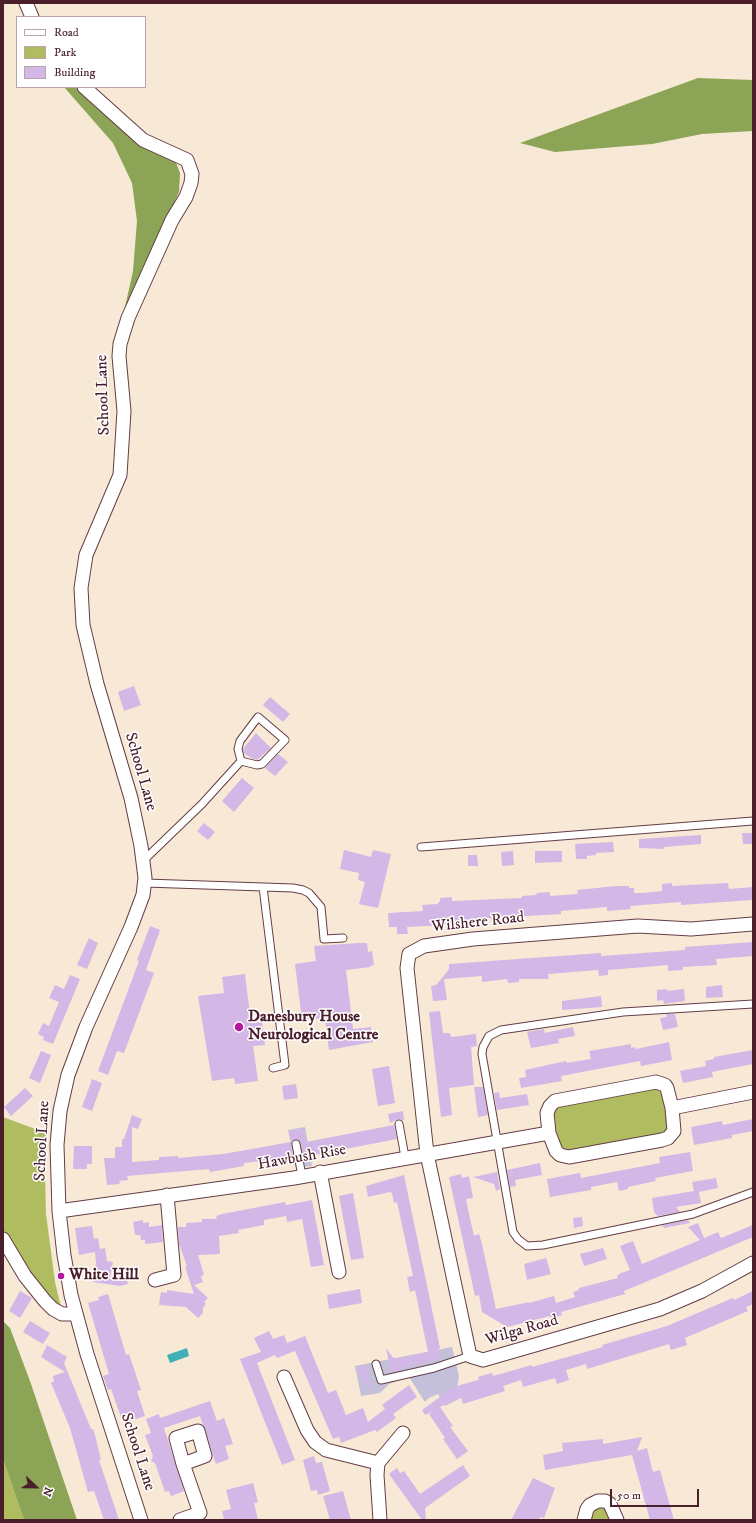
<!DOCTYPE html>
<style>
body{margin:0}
#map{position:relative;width:756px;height:1523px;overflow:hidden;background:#f8e9d6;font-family:"IM FELL DW Pica",serif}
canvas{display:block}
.frame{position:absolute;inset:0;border:4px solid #4a1f2b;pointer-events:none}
.legend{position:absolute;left:16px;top:16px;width:130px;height:72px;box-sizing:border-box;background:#fff;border:1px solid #b7a5aa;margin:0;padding:5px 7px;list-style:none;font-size:12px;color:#4a1f2b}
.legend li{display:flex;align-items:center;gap:8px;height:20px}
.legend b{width:20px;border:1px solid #b7a5aa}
.north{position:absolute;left:16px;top:1467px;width:40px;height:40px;-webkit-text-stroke:3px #fff;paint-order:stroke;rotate:112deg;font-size:11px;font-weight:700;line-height:16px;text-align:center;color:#4a1f2b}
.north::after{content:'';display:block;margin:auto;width:14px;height:18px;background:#4a1f2b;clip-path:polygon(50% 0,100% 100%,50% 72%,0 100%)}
.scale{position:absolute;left:610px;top:1489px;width:89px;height:18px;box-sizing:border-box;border:2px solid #4a1f2b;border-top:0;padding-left:5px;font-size:12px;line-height:14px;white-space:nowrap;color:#4a1f2b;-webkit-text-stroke:3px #fff;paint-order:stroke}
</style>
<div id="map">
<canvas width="756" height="1523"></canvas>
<div class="frame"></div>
<ul class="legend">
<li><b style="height:5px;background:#fff"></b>Road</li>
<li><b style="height:11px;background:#afbd60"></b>Park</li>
<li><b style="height:11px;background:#d3b7e6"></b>Building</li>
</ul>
<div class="north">N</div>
<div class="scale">50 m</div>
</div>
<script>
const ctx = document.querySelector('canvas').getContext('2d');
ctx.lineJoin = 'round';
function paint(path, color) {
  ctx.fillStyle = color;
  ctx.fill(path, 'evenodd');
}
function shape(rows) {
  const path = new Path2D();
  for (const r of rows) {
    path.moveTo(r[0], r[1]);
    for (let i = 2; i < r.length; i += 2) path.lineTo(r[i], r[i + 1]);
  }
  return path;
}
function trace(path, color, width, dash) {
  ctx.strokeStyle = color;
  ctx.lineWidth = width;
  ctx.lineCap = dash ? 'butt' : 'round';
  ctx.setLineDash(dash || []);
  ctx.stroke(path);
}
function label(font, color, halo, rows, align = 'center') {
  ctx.font = font + ' "IM FELL DW Pica",serif';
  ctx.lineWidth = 3;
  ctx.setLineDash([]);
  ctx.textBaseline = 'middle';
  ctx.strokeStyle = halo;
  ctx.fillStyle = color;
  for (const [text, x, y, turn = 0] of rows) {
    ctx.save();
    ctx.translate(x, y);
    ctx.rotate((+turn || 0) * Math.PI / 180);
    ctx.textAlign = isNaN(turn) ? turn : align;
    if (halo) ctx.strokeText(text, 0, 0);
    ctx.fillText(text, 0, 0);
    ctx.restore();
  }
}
paint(shape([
 [305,1127,312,1166,296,1168,288,1130],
 [452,1347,459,1376,457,1389,461,1398,445,1406,438,1394,429,1398,425,1402,409,1377,389,1384,380,1393,361,1396,355,1366]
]), '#c5c0da');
paint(shape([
 [657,1088,665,1094,670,1123,667,1130,660,1134,570,1150,562,1148,558,1143,553,1117,555,1109,558,1106],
 [3,1117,46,1133,45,1168,46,1214,55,1282,61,1307,56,1306,27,1273,3,1231],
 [3,1459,24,1520,3,1520],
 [605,1506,614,1520,589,1520,591,1510]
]), '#afbd60');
paint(shape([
 [698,78,753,80,753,131,702,134,652,144,555,152,520,143],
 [64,87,77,87,94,105,131,136,175,160,180,173,179,192,123,316,133,271,137,221,132,183,113,143],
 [3,1321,10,1328,30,1381,77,1520,24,1520,3,1459]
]), '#8ba456');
paint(shape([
 [187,1348,189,1356,170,1363,167,1355]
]), '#3fb0b6');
paint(shape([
 [134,686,141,705,124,711,118,692],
 [270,697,290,714,283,722,263,705],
 [256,733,271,748,257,760,251,758,244,753,243,749],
 [278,754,288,762,275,776,265,768],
 [242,778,254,788,234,812,222,801],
 [204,823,215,832,208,840,197,831],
 [742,833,752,833,752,844,743,844],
 [701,835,701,844,664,847,664,849,639,848,639,839],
 [613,842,614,852,596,853,596,855,587,856,587,859,576,859,575,844],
 [344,850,371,857,373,850,391,854,378,908,359,904,365,882,358,880,359,873,340,869],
 [513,851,514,865,502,866,501,852],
 [535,851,562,851,562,862,535,863],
 [468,855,477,855,478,866,468,866],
 [672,883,672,886,728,883,729,889,753,887,753,900,681,905,681,902,630,906,631,909,607,911,607,907,561,911,561,914,462,920,462,924,407,927,408,934,397,934,397,927,389,927,388,913,423,911,422,905,438,904,438,902,440,902,440,898,452,897,452,901,522,898,522,896,537,895,536,893,550,892,550,896,578,894,577,890,616,886,629,886,629,888,634,888,634,893,644,893,662,891,662,884],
 [150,926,160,930,146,970,154,973,124,1053,117,1051,108,1075,98,1071,139,961,137,960],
 [89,938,98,943,87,969,77,965],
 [753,942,753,956,716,959,717,965,683,967,683,970,668,971,668,965,657,966,608,970,608,975,599,976,598,970,548,974,549,979,519,979,519,982,508,983,507,979,482,982,482,976,444,979,447,1000,433,1001,431,986,436,985,443,977,449,969,449,964,601,953,601,956,685,950,685,947],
 [360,943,367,943,368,952,372,951,374,965,370,966,370,967,346,970,353,1029,371,1027,373,1042,329,1050,325,1018,302,1020,295,964,316,961,314,946],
 [245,974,251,1023,262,1022,265,1045,253,1046,258,1081,235,1084,234,1078,212,1081,198,996,224,993,222,977],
 [70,975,80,979,53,1044,43,1040,44,1037,38,1034,43,1023,49,1026,59,1002,49,998,55,985,64,989],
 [722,985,723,997,706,998,706,987],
 [667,989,667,991,684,989,685,1001,664,1004,663,1000,657,1001,657,990],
 [601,996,602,1007,562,1010,562,1001],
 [440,1011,443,1033,450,1033,451,1037,476,1034,477,1046,471,1047,474,1085,449,1088,452,1115,441,1117,429,1012],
 [666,1014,675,1014,678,1027,663,1030,660,1018,667,1017],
 [573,1027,575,1036,558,1039,559,1043,531,1048,527,1032,544,1029,545,1033],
 [669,1042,672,1060,641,1066,640,1061,561,1076,562,1081,521,1088,519,1078,526,1077,525,1070,566,1061,567,1063,591,1059,589,1051,631,1044,631,1048,635,1047,636,1049],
 [753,1050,753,1064,712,1072,713,1077,683,1083,680,1071,706,1066,705,1061,714,1059,714,1057],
 [41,1051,51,1055,40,1083,29,1078],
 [389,1066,395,1103,378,1106,372,1069],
 [92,1079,102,1083,92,1111,82,1107],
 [296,1084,298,1098,284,1100,282,1086],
 [474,1087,483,1087,488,1115,478,1117],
 [25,1088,33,1096,11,1116,4,1107],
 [499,1092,500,1098,527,1094,529,1105,497,1110,494,1093],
 [403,1111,404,1120,398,1119,390,1123,388,1114],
 [132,1115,142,1119,138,1129,132,1127,132,1162,159,1160,159,1157,178,1156,178,1158,223,1154,263,1147,291,1142,289,1131,303,1128,306,1142,394,1125,397,1139,304,1157,301,1143,295,1139,291,1143,293,1157,244,1163,244,1166,210,1172,209,1169,127,1176,128,1180,119,1181,120,1184,107,1185,104,1158,115,1158,115,1147,122,1147,122,1139,124,1139],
 [753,1119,753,1131,732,1135,732,1138,694,1145,691,1127,722,1121,723,1125],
 [74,1146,92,1146,92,1164,87,1164,87,1169,73,1169],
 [690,1152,693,1171,655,1178,656,1181,628,1187,628,1189,619,1191,617,1182,591,1187,591,1190,550,1197,547,1179,580,1173,581,1178,660,1163,659,1157],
 [540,1163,542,1175,515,1180,516,1186,510,1187,507,1170],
 [497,1172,500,1189,496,1191,494,1184,473,1177],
 [461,1174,462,1178,469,1176,473,1198,466,1199,469,1214,474,1236,479,1234,482,1244,496,1309,529,1302,529,1303,554,1296,556,1303,575,1297,573,1292,579,1290,579,1288,618,1278,617,1276,621,1273,630,1270,620,1246,633,1241,642,1264,700,1240,688,1227,698,1223,704,1238,718,1232,721,1238,753,1225,753,1237,624,1291,625,1294,561,1312,562,1315,551,1319,550,1316,507,1327,482,1312,479,1295,475,1296,449,1177],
 [404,1175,440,1348,438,1349,440,1359,401,1368,402,1370,391,1373,386,1348,394,1359,428,1352,415,1290,410,1292,407,1277,413,1276,397,1202,394,1203,392,1193,390,1192,368,1197,366,1186],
 [716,1178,718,1188,699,1192,701,1203,676,1207,680,1212,658,1216,654,1212,652,1198,694,1191,692,1182],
 [353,1193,364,1258,351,1260,339,1196],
 [312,1200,324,1265,311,1267,302,1219,287,1222,286,1216,264,1220,264,1225,238,1230,239,1233,219,1236,220,1254,198,1255,204,1275,201,1276,203,1282,194,1285,208,1298,204,1302,206,1304,203,1308,203,1313,198,1318,186,1307,159,1305,161,1292,167,1293,167,1290,194,1294,185,1267,187,1266,179,1244,178,1227,186,1227,186,1223,202,1222,202,1219,217,1219,216,1216,222,1214,285,1202,286,1205],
 [582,1217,583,1226,574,1228,573,1218],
 [143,1220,143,1223,149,1222,149,1227,162,1225,163,1242,145,1244,145,1240,141,1240,140,1235,135,1235,133,1222],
 [688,1220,690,1223,664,1228,662,1225],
 [92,1226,94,1239,98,1238,100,1249,105,1248,107,1261,113,1262,110,1279,126,1275,128,1284,120,1286,93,1282,96,1263,95,1252,79,1255,75,1228],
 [603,1248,607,1259,584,1266,580,1254],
 [546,1258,551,1274,527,1280,524,1264],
 [360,1289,362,1303,329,1309,327,1295],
 [20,1291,32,1298,20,1318,9,1311],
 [753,1291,753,1304,746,1307,748,1311,685,1338,687,1345,671,1350,669,1344,587,1369,586,1364,566,1370,569,1380,557,1384,555,1378,523,1387,521,1380,503,1386,505,1391,463,1404,461,1397,440,1407,453,1426,450,1427,468,1451,457,1459,443,1439,445,1438,429,1414,433,1411,425,1415,422,1410,440,1397,439,1396,460,1385,479,1380,478,1377,492,1373,493,1376,532,1365,532,1367,603,1347,602,1345,667,1326,733,1298,734,1300],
 [108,1294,126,1355,129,1354,141,1390,137,1391,145,1416,130,1421,128,1414,121,1417,111,1389,108,1390,103,1376,109,1374,88,1303,99,1300,98,1297],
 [30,1321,50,1333,43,1344,23,1332],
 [269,1331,273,1339,284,1335,287,1343,305,1336,328,1393,336,1390,346,1415,363,1408,368,1422,385,1409,382,1405,409,1385,417,1397,393,1414,396,1418,377,1432,375,1430,341,1443,339,1437,333,1439,295,1351,277,1358,275,1355,257,1363,295,1460,282,1465,240,1359,261,1352,254,1338],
 [47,1345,67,1357,64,1363,91,1429,93,1429,95,1435,101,1460,99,1460,119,1520,104,1520,94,1491,88,1492,70,1428,51,1383,54,1381,53,1376,65,1372,41,1357],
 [365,1365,372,1391,355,1368],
 [210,1401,217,1421,224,1418,233,1444,225,1446,229,1459,216,1464,200,1416,164,1428,184,1491,171,1496,169,1491,165,1492,155,1463,151,1461,153,1456,145,1435,151,1433,146,1419,159,1414,160,1418],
 [642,1437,637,1451,647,1448,653,1472,660,1470,674,1520,650,1520,632,1455,545,1470,543,1455,563,1451,562,1443,603,1439,603,1444],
 [314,1456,316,1463,322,1462,330,1491,318,1495,317,1490,311,1491,303,1460],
 [463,1465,470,1476,425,1508,426,1520,422,1520,389,1474,397,1468,400,1473,404,1471,420,1494],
 [533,1478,555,1488,544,1518,540,1517,539,1520,511,1520],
 [253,1483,258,1502,254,1503,258,1520,224,1520,222,1511,231,1509,226,1490],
 [343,1491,351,1520,330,1520,323,1496]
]), '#d3b7e6');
const lane = shape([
 [421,847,753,821],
 [144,860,202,804,241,761,238,749,240,741,258,717,285,740,262,764,257,765,241,761],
 [145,883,293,888,303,890,309,893,321,907,324,939,343,938],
 [263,887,285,1065,273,1068],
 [753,1004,623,1012,501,1030,489,1036,483,1047,482,1054,513,1232,518,1239,527,1246,543,1245,693,1214,753,1192],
 [399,1124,405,1157],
 [296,1144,302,1176],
 [376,1364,381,1380,434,1368,470,1356]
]);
const street = shape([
 [26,3,32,17],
 [84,87,143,140,187,160,192,174,191,183,186,197,172,220,128,318,120,344,119,356,124,411,120,475,86,555,81,588,83,625,97,684,131,798,141,846,145,878,143,895,131,927,86,1027,68,1075,60,1111,57,1145,59,1211,64,1255,71,1295,87,1354,141,1520],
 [753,924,691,929,638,926,473,939,424,946,409,954,407,968,427,1154,470,1356,483,1360,660,1309,702,1291,753,1263],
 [549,1133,556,1151,560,1155,569,1157,662,1140,668,1138,674,1131,672,1108],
 [320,1172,339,1272],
 [59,1211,294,1178,549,1133,547,1113,550,1106,555,1101,656,1082,665,1085,667,1088,672,1108,753,1092],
 [3,1239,25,1276,45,1301,53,1309,62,1314,76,1314],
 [155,1280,174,1275,167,1195],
 [284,1377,307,1430,315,1442,326,1450,378,1463],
 [180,1520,200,1513,183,1464,176,1438,198,1431,205,1456,183,1464],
 [380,1520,377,1475,378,1463,403,1433],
 [584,1520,587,1509,590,1505,598,1501,605,1501,610,1504,617,1520]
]);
trace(lane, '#643d45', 9);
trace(street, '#643d45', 15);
trace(lane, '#fff', 7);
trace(street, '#fff', 13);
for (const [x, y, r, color] of [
 [239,1027,5,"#b5179e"],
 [61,1276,4,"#b5179e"]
]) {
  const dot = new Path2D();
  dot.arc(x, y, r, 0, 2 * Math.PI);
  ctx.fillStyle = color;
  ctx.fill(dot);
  trace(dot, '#fff', 1.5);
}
label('16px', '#4a1f2b', '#fff', [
 ["School Lane",104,395,-92],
 ["School Lane",140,772,74],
 ["Wilshere Road",478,923,-6],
 ["School Lane",43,1141,-87],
 ["Hawbush Rise",302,1158,-10],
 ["Wilga Road",522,1331,-16],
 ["School Lane",137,1452,72]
]);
label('bold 16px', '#4a1f2b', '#fff', [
 ["Danesbury House",248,1018],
 ["Neurological Centre",248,1036],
 ["White Hill",69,1276]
], 'left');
</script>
